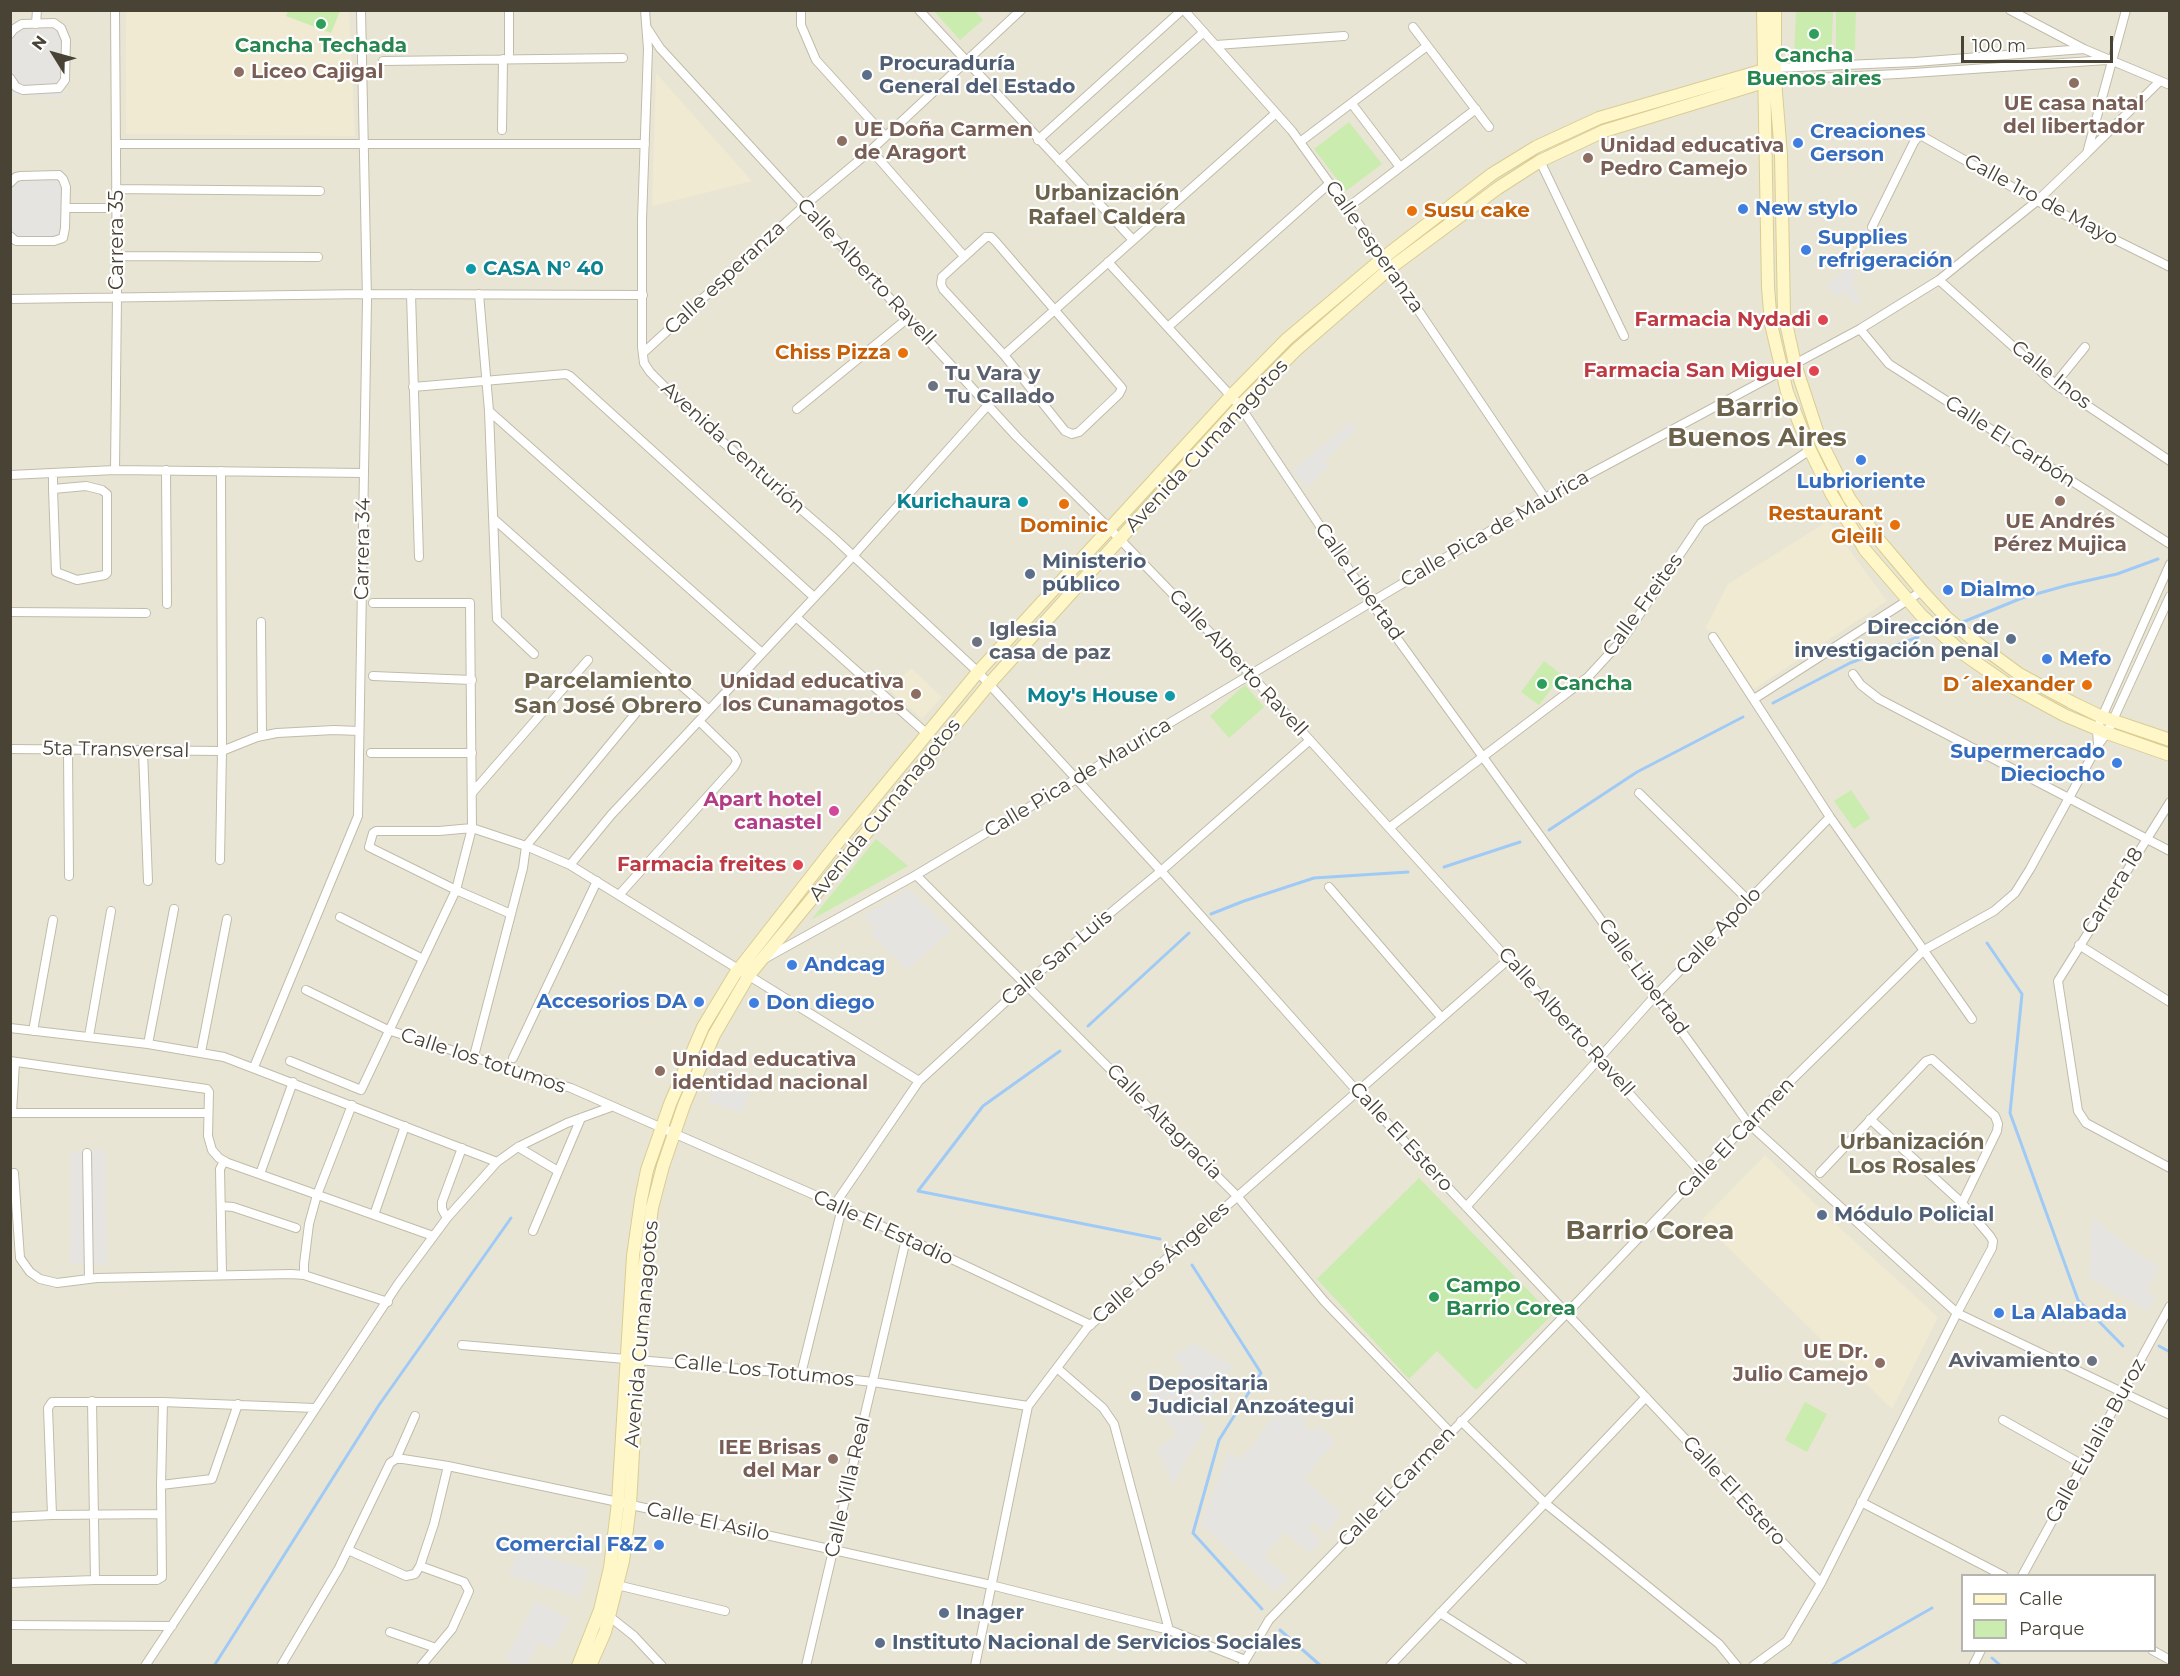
<!DOCTYPE html>
<meta charset="utf-8">
<style>
body{margin:0}
#map{position:relative;width:2180px;height:1676px;overflow:hidden;background:#f5f2e8;font-family:Montserrat,sans-serif}
canvas{display:block}
.frame{position:absolute;inset:0;border:12px solid #494336;pointer-events:none}
.legend{position:absolute;left:1961px;top:1574px;width:195px;height:78px;box-sizing:border-box;background:#fff;border:2px solid #b6b4af;margin:0;padding:8px 10px;list-style:none;font-size:18px;color:#494336}
.legend li{display:flex;align-items:center;gap:12px;height:30px}
.legend b{width:30px;border:2px solid #b6b4af}
.north{position:absolute;left:24px;top:24px;width:60px;height:60px;-webkit-text-stroke:4px #fff;paint-order:stroke;rotate:307deg;font-size:16px;font-weight:700;line-height:24px;text-align:center;color:#494336}
.north::after{content:'';display:block;margin:auto;width:21px;height:27px;background:#494336;clip-path:polygon(50% 0,100% 100%,50% 72%,0 100%)}
.scale{position:absolute;left:1961px;top:36px;width:152px;height:27px;box-sizing:border-box;border:3px solid #494336;border-top:0;padding-left:8px;font-size:18px;line-height:21px;white-space:nowrap;color:#494336;-webkit-text-stroke:4px #fff;paint-order:stroke}
</style>
<div id="map">
<canvas width="2180" height="1676"></canvas>
<div class="frame"></div>
<ul class="legend">
<li><b style="height:8px;background:#fff7c8"></b>Calle</li>
<li><b style="height:16px;background:#caecae"></b>Parque</li>
</ul>
<div class="north">N</div>
<div class="scale">100 m</div>
</div>
<script>
const ctx = document.querySelector('canvas').getContext('2d');
ctx.lineJoin = 'round';
function paint(path, color) {
  ctx.fillStyle = color;
  ctx.fill(path, 'evenodd');
}
function shape(rows) {
  const path = new Path2D();
  for (const r of rows) {
    path.moveTo(r[0], r[1]);
    for (let i = 2; i < r.length; i += 2) path.lineTo(r[i], r[i + 1]);
  }
  return path;
}
function trace(path, color, width, dash) {
  ctx.strokeStyle = color;
  ctx.lineWidth = width;
  ctx.lineCap = dash ? 'butt' : 'round';
  ctx.setLineDash(dash || []);
  ctx.stroke(path);
}
function label(font, color, halo, rows, align = 'center') {
  ctx.font = font + ' Montserrat,sans-serif';
  ctx.lineWidth = 4.5;
  ctx.setLineDash([]);
  ctx.textBaseline = 'middle';
  ctx.strokeStyle = halo;
  ctx.fillStyle = color;
  for (const [text, x, y, turn = 0] of rows) {
    ctx.save();
    ctx.translate(x, y);
    ctx.rotate((+turn || 0) * Math.PI / 180);
    ctx.textAlign = isNaN(turn) ? turn : align;
    if (halo) ctx.strokeText(text, 0, 0);
    ctx.fillText(text, 0, 0);
    ctx.restore();
  }
}
paint(shape([
 [11,11,2169,11,2169,1665,11,1666],
 [1962,1576,2154,1576,2154,1650,1962,1650]
]), '#e9e5d5');
paint(shape([
 [126,11,349,11,355,136,126,134],
 [656,73,752,181,652,206],
 [1828,521,1887,601,1754,689,1706,627,1728,584],
 [911,668,942,697,922,719,889,690],
 [1765,1155,1838,1226,1938,1317,1892,1409,1701,1221]
]), '#efead1');
paint(shape([
 [288,11,288,10,340,11,331,33,286,16],
 [934,11,975,11,983,20,960,40],
 [1796,11,1833,11,1831,59,1794,58],
 [1836,11,1856,11,1855,50,1836,52],
 [1349,122,1382,164,1346,191,1314,149],
 [1544,661,1562,675,1539,705,1521,692],
 [1245,685,1264,707,1229,738,1210,716],
 [1851,790,1870,818,1854,829,1834,801],
 [876,839,908,866,811,920],
 [1419,1178,1552,1315,1476,1390,1437,1351,1409,1379,1317,1279],
 [1805,1402,1827,1414,1807,1452,1785,1440]
]), '#caecae');
paint(shape([
 [11,27,68,27,63,98,11,95],
 [11,174,63,174,59,244,11,242],
 [1850,267,1856,277,1851,285,1862,300,1856,305,1845,292,1837,297,1826,285],
 [1351,422,1357,429,1324,461,1329,465,1307,489,1292,471],
 [908,889,951,930,908,970,872,936,873,924,865,919,864,915],
 [723,1071,752,1088,742,1113,708,1102],
 [105,1149,107,1265,70,1264,71,1152],
 [2092,1217,2129,1248,2159,1267,2146,1291,2156,1297,2147,1311,2089,1277],
 [1194,1343,1233,1367,1198,1420,1206,1426,1173,1485,1157,1449,1176,1435,1153,1398,1145,1377,1152,1370,1166,1386,1184,1369,1173,1357],
 [1283,1401,1307,1421,1304,1425,1312,1432,1318,1425,1335,1441,1304,1478,1341,1513,1327,1533,1313,1521,1307,1527,1321,1540,1311,1553,1284,1532,1264,1557,1290,1579,1275,1591,1201,1524,1228,1452,1239,1459,1254,1444],
 [519,1547,589,1570,579,1598,509,1575],
 [535,1601,569,1618,553,1649,539,1642,527,1665,516,1665,505,1660]
]), '#e6e4e0');
trace(shape([
 [1963,622,2022,598,2068,585,2117,574,2158,559],
 [1773,703,1850,663,1918,637],
 [1549,830,1637,772,1743,717],
 [1444,867,1520,842],
 [1211,914,1244,901,1314,878,1408,872],
 [1987,943,2022,994,2010,1113,2078,1300,2123,1346],
 [1088,1026,1189,933],
 [1060,1051,983,1106,918,1191,1160,1239],
 [1192,1265,1261,1373,1219,1440,1193,1533,1262,1609],
 [2159,1346,2170,1352],
 [1280,1630,1321,1666],
 [1992,1658,2001,1666],
 [214,1666,379,1405,511,1218],
 [1830,1666,1932,1608]
]), '#a0caf6', 3);
const street = shape([
 [645,10,648,49,642,220,642,347,644,363,650,372,702,424,833,537,978,672,1161,871,1357,1091,1821,1583],
 [801,10,801,25,816,60,885,136],
 [919,10,1133,240],
 [1184,10,1292,131,1383,258,1545,498],
 [2010,10,2084,49,2170,85],
 [36,24,37,10],
 [1413,27,1489,127],
 [647,28,660,48,1017,437,1109,528,1251,675,1701,1173],
 [10,34,14,29,22,24,54,23,61,28,66,40,65,80,59,88,23,90,16,87,10,78],
 [1216,45,1344,36],
 [509,59,509,10],
 [383,61,623,58],
 [1775,68,1915,62,2084,49],
 [1775,80,1898,74,2107,60],
 [1352,104,1400,167],
 [502,130,503,59],
 [1038,140,1182,10],
 [1300,142,1427,46],
 [116,144,645,144],
 [871,150,964,256],
 [2087,153,2160,81],
 [1059,161,1204,32],
 [1540,161,1624,336],
 [10,183,16,177,21,176,59,175,63,179,66,187,65,228,63,238,54,241,16,241,10,236],
 [116,189,320,191],
 [66,208,116,208],
 [1347,208,1476,109],
 [1872,227,1914,142,1918,137,1922,136,2037,201,2170,267],
 [986,237,991,237,996,242,1122,388,1119,394,1079,432,1072,434,1065,431,1004,355,943,289,941,284,942,277,986,237],
 [117,256,318,257],
 [1108,262,1240,406,1370,601,1748,1123,1957,1313,2170,1415],
 [1939,280,2055,384,2170,461],
 [411,294,419,557],
 [479,294,489,411,497,619,534,654],
 [10,299,367,294,643,295],
 [1168,327,1330,183],
 [1860,329,1889,364,2170,544],
 [643,353,804,206,869,152,1021,10],
 [1004,355,1276,113],
 [2055,384,2085,347],
 [413,387,566,374,570,376,814,597],
 [797,409,908,318],
 [489,411,762,653],
 [115,470,117,297,115,10],
 [166,470,167,604],
 [53,473,53,489,56,572,77,580,105,575,107,573,107,494,102,490,86,486,53,489],
 [10,475,115,470,364,473],
 [495,520,709,710],
 [10,612,146,613],
 [796,617,926,733],
 [261,622,262,736],
 [1713,637,1830,817,1972,1019],
 [1853,674,1861,685,1879,699,2170,851],
 [373,676,472,680],
 [1754,699,1922,591],
 [2098,745,2097,729,2102,717,2170,564],
 [10,749,222,751,257,737,277,733,334,730,359,731],
 [68,750,69,876],
 [143,751,148,881],
 [371,753,472,753],
 [472,793,588,660],
 [1639,793,1748,900],
 [2170,802,2058,981,2078,1111,2086,1123,2170,1168],
 [1389,828,1588,677,1623,639,1701,523,1810,450],
 [220,860,222,751,221,471],
 [570,865,611,815,853,556,988,405],
 [916,875,1237,1196,1324,1301,1450,1432],
 [1329,887,1441,1017],
 [619,895,734,767,737,761,734,755,699,721],
 [511,914,456,890,369,847,373,833,376,831,439,831,472,828,526,846,570,865,919,1081],
 [340,917,423,959],
 [2079,945,2170,1002],
 [766,958,916,875,1545,498,1860,329,1939,280,2037,201,2087,153,2126,10],
 [306,990,388,1030,571,1088,835,1204,1091,1325],
 [10,1028,148,1044,224,1057,497,1162],
 [33,1031,53,920],
 [89,1036,111,911],
 [148,1044,174,909],
 [201,1052,227,919],
 [474,1056,523,868,526,846,640,708],
 [513,1058,597,881],
 [10,1061,207,1089,209,1092,208,1136,212,1150,219,1158,228,1163,433,1236],
 [290,1061,361,1090,456,890,472,828,470,603,373,603],
 [254,1067,358,816,367,300,361,10],
 [10,1113,208,1113],
 [12,1113,15,1062],
 [518,1147,558,1171],
 [87,1153,89,1279],
 [14,1173,20,1258,30,1272,40,1279,57,1283,97,1278,291,1274,304,1275,388,1302],
 [1820,1173,1926,1061,1932,1059,1995,1116,1998,1124,1997,1131,1962,1203],
 [260,1174,293,1082],
 [835,1204,919,1081,1026,983,1161,871,1310,740],
 [221,1206,233,1207,296,1228],
 [1466,1207,1656,995,1830,817],
 [374,1215,405,1126],
 [447,1218,442,1209,442,1202,462,1148],
 [533,1231,581,1118],
 [222,1274,220,1169,224,1161],
 [304,1275,304,1264,309,1224,317,1195,352,1105],
 [462,1345,801,1374,873,1382,1028,1406],
 [1057,1368,1103,1408,1114,1424,1169,1630],
 [801,1374,842,1208],
 [92,1401,95,1580,157,1580,162,1577,161,1485],
 [163,1402,161,1485,212,1479,238,1404],
 [2003,1420,2083,1465],
 [1461,1421,1545,1503,1719,1644,1737,1666],
 [396,1459,415,1416],
 [1861,1502,2004,1576],
 [52,1515,161,1514],
 [10,1517,52,1515,48,1408,52,1402,163,1402,315,1408],
 [348,1550,406,1576,415,1574,420,1566,434,1524,448,1466],
 [420,1566,464,1582,469,1591,452,1629,421,1666],
 [2022,1576,2170,1306],
 [10,1583,95,1580],
 [617,1585,725,1611],
 [605,1613,634,1636,662,1666],
 [1440,1613,1523,1666],
 [10,1625,172,1626],
 [390,1632,436,1648],
 [2152,1650,2170,1660],
 [145,1666,398,1284,447,1218,497,1162,518,1147,567,1123,611,1107],
 [281,1666,339,1568,390,1463,396,1459,403,1459,448,1466,618,1502,991,1585,1169,1630,1245,1660],
 [806,1666,906,1239],
 [975,1666,1028,1406,1087,1328,1509,959],
 [1242,1666,1269,1620,1567,1313,1748,1123,1924,950,1994,911,2015,893,2030,869,2098,745,2107,733,2170,596],
 [1390,1666,1646,1397],
 [1753,1666,1787,1641,1821,1583,1957,1313,1992,1248,1993,1241,1990,1236,1962,1203,1870,1119],
 [1973,1666,1981,1650]
]);
const secondary = shape([
 [1763,10,1768,287,1771,324,1787,392,1810,450,1832,495,1865,550,1921,615,1965,655,2007,684,2064,715,2107,733,2170,755],
 [1775,10,1775,80,1781,155,1784,314,1795,364,1820,440,1849,498,1879,540,1922,591,1946,617,1977,643,2019,674,2071,702,2102,717,2170,740],
 [578,1666,600,1610,610,1568,618,1502,633,1256,641,1200,647,1170,670,1104,703,1027,735,974,839,841,978,672,1231,396,1287,339,1383,258,1492,174,1536,147,1599,118,1764,70,1775,68],
 [590,1666,605,1632,623,1561,630,1505,643,1278,652,1208,663,1166,684,1105,714,1035,749,975,989,684,1240,406,1296,350,1389,269,1498,188,1540,161,1604,131,1764,82,1775,80]
]);
trace(street, '#c1bca9', 10);
trace(secondary, '#d9cd94', 14);
trace(street, '#fff', 8);
trace(secondary, '#fff7c8', 12);
for (const [x, y, r, color] of [
 [321,24,6,"#2e9e5b"],
 [1814,34,6,"#2e9e5b"],
 [239,72,6,"#8d6e63"],
 [867,75,6,"#5c6f8a"],
 [2074,83,6,"#8d6e63"],
 [842,141,6,"#8d6e63"],
 [1798,143,6,"#3f7fe0"],
 [1588,158,6,"#8d6e63"],
 [1743,209,6,"#3f7fe0"],
 [1412,211,6,"#e8710a"],
 [1806,250,6,"#3f7fe0"],
 [471,269,6,"#0f9aa8"],
 [1823,320,6,"#e0444e"],
 [903,353,6,"#e8710a"],
 [1814,371,6,"#e0444e"],
 [933,386,6,"#6b7280"],
 [1861,460,6,"#3f7fe0"],
 [2060,501,6,"#8d6e63"],
 [1023,502,6,"#0f9aa8"],
 [1064,504,6,"#e8710a"],
 [1895,525,6,"#e8710a"],
 [1030,574,6,"#5c6f8a"],
 [1948,590,6,"#3f7fe0"],
 [2011,639,6,"#5c6f8a"],
 [977,642,6,"#6b7280"],
 [2047,659,6,"#3f7fe0"],
 [1542,684,6,"#2e9e5b"],
 [2087,685,6,"#e8710a"],
 [916,694,6,"#8d6e63"],
 [1170,696,6,"#0f9aa8"],
 [2117,763,6,"#3f7fe0"],
 [834,811,6,"#d1479c"],
 [798,865,6,"#e0444e"],
 [792,965,6,"#3f7fe0"],
 [699,1002,6,"#3f7fe0"],
 [754,1003,6,"#3f7fe0"],
 [660,1071,6,"#8d6e63"],
 [1822,1215,6,"#5c6f8a"],
 [1434,1297,6,"#2e9e5b"],
 [1999,1313,6,"#3f7fe0"],
 [2092,1361,6,"#6b7280"],
 [1880,1363,6,"#8d6e63"],
 [1136,1396,6,"#5c6f8a"],
 [833,1459,6,"#8d6e63"],
 [659,1545,6,"#3f7fe0"],
 [944,1613,6,"#5c6f8a"],
 [880,1643,6,"#5c6f8a"]
]) {
  const dot = new Path2D();
  dot.arc(x, y, r, 0, 2 * Math.PI);
  ctx.fillStyle = color;
  ctx.fill(dot);
  trace(dot, '#fff', 2);
}
label('bold 20px', '#27864d', '#fff', [
 ["Cancha Techada",321,46],
 ["Cancha",1814,56],
 ["Buenos aires",1814,79],
 ["Cancha",1554,684,"left"],
 ["Campo",1446,1286,"left"],
 ["Barrio Corea",1446,1309,"left"]
]);
label('bold 20px', '#4e5e75', '#fff', [
 ["Procuraduría",879,64],
 ["General del Estado",879,87],
 ["Ministerio",1042,562],
 ["público",1042,585],
 ["Dirección de",1999,628,"right"],
 ["investigación penal",1999,651,"right"],
 ["Módulo Policial",1834,1215],
 ["Depositaria",1148,1384],
 ["Judicial Anzoátegui",1148,1407],
 ["Inager",956,1613],
 ["Instituto Nacional de Servicios Sociales",892,1643]
], 'left');
label('bold 20px', '#785e54', '#fff', [
 ["Liceo Cajigal",251,72],
 ["UE casa natal",2074,104,"center"],
 ["del libertador",2074,127,"center"],
 ["UE Doña Carmen",854,130],
 ["de Aragort",854,153],
 ["Unidad educativa",1600,146],
 ["Pedro Camejo",1600,169],
 ["UE Andrés",2060,522,"center"],
 ["Pérez Mujica",2060,545,"center"],
 ["Unidad educativa",904,682,"right"],
 ["los Cunamagotos",904,705,"right"],
 ["Unidad educativa",672,1060],
 ["identidad nacional",672,1083],
 ["UE Dr.",1868,1352,"right"],
 ["Julio Camejo",1868,1375,"right"],
 ["IEE Brisas",821,1448,"right"],
 ["del Mar",821,1471,"right"]
], 'left');
label('bold 20px', '#366cbe', '#fff', [
 ["Creaciones",1810,132],
 ["Gerson",1810,155],
 ["New stylo",1755,209],
 ["Supplies",1818,238],
 ["refrigeración",1818,261],
 ["Lubrioriente",1861,482,"center"],
 ["Dialmo",1960,590],
 ["Mefo",2059,659],
 ["Supermercado",2105,752,"right"],
 ["Dieciocho",2105,775,"right"],
 ["Andcag",804,965],
 ["Accesorios DA",687,1002,"right"],
 ["Don diego",766,1003],
 ["La Alabada",2011,1313],
 ["Comercial F&Z",647,1545,"right"]
], 'left');
label('20px', '#494336', '#fff', [
 ["Calle 1ro de Mayo",2041,200,28],
 ["Carrera 35",117,240,-90],
 ["Calle esperanza",1374,247,55],
 ["Calle Alberto Ravell",866,272,47],
 ["Calle esperanza",725,278,-43],
 ["Calle Inos",2051,375,39],
 ["Calle El Carbón",2010,442,33],
 ["Avenida Cumanagotos",1207,446,-47],
 ["Avenida Centurión",733,448,42],
 ["Calle Pica de Maurica",1495,529,-30],
 ["Carrera 34",363,549,-89],
 ["Calle Libertad",1359,582,55],
 ["Calle Freites",1643,605,-54],
 ["Calle Alberto Ravell",1238,663,47],
 ["5ta Transversal",116,750,1],
 ["Calle Pica de Maurica",1078,778,-31],
 ["Avenida Cumanagotos",885,810,-51],
 ["Carrera 18",2113,891,-58],
 ["Calle Apolo",1719,931,-46],
 ["Calle San Luis",1057,958,-40],
 ["Calle Libertad",1643,977,54],
 ["Calle Alberto Ravell",1566,1022,48],
 ["Calle los totumos",483,1061,18],
 ["Calle Altagracia",1164,1122,45],
 ["Calle El Estero",1401,1137,47],
 ["Calle El Carmen",1736,1138,-46],
 ["Calle El Estadio",883,1228,25],
 ["Calle Los Ángeles",1161,1263,-41],
 ["Avenida Cumanagotos",642,1334,-85],
 ["Calle Los Totumos",764,1371,6],
 ["Calle Eulalia Buroz",2096,1441,-61],
 ["Calle Villa Real",848,1487,-77],
 ["Calle El Carmen",1397,1487,-46],
 ["Calle El Estero",1734,1491,47],
 ["Calle El Asilo",708,1522,12]
]);
label('bold 20px', '#c56008', '#fff', [
 ["Susu cake",1424,211,"left"],
 ["Chiss Pizza",891,353],
 ["Restaurant",1883,514],
 ["Gleili",1883,537],
 ["Dominic",1064,526,"center"],
 ["D´alexander",2075,685]
], 'right');
label('bold 20px', '#0d838f', '#fff', [
 ["CASA N° 40",483,269,"left"],
 ["Kurichaura",1011,502],
 ["Moy's House",1158,696]
], 'right');
label('bold 20px', '#be3a42', '#fff', [
 ["Farmacia Nydadi",1811,320],
 ["Farmacia San Miguel",1802,371],
 ["Farmacia freites",786,865]
], 'right');
label('bold 20px', '#5b616d', '#fff', [
 ["Tu Vara y",945,374],
 ["Tu Callado",945,397],
 ["Iglesia",989,630],
 ["casa de paz",989,653],
 ["Avivamiento",2080,1361,"right"]
], 'left');
label('bold 20px', '#b23c85', '#fff', [
 ["Apart hotel",822,800],
 ["canastel",822,823]
], 'right');
label('bold 21px', '#6d634c', '#fff', [
 ["Urbanización",1107,194],
 ["Rafael Caldera",1107,218],
 ["Urbanización",1912,1143],
 ["Los Rosales",1912,1167]
]);
label('bold 22px', '#6d634c', '#fff', [
 ["Parcelamiento",608,682],
 ["San José Obrero",608,707]
]);
label('bold 26px', '#6d634c', '#fff', [
 ["Barrio",1757,408],
 ["Buenos Aires",1757,438],
 ["Barrio Corea",1650,1231]
]);
</script>
